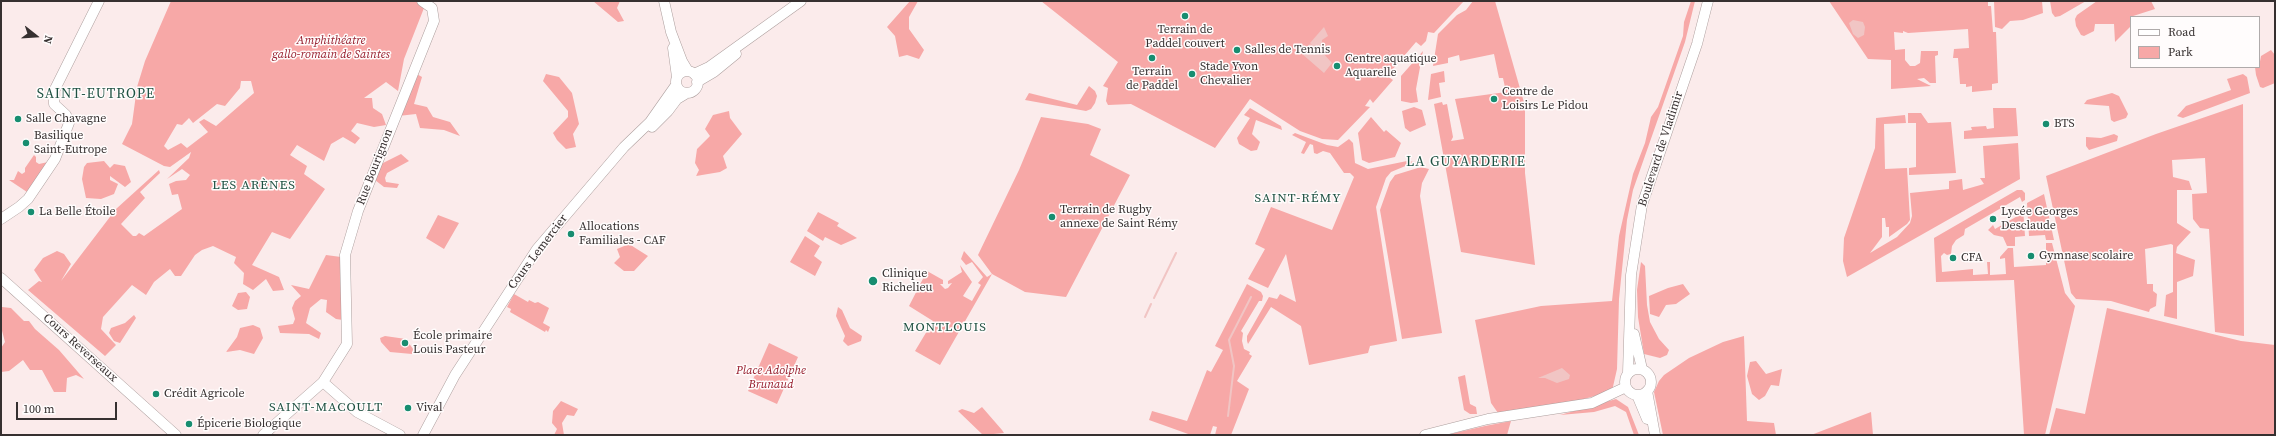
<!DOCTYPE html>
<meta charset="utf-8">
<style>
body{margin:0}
#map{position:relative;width:2276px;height:436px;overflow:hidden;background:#fbebeb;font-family:"Source Serif 4",serif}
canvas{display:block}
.frame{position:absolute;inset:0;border:2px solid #363030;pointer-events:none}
.legend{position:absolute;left:2130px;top:16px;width:130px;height:52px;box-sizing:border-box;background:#fffcfc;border:1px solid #afaaaa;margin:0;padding:5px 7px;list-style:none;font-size:12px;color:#363030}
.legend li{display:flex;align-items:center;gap:8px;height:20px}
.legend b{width:20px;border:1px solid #afaaaa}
.north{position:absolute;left:16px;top:16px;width:40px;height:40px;-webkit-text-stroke:3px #fffcfc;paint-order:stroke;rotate:107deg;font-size:11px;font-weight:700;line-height:16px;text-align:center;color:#363030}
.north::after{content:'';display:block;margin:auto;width:14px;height:18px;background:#363030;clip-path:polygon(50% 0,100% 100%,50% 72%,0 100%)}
.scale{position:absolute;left:16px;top:402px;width:101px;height:18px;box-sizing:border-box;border:2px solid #363030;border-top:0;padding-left:5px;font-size:12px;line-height:14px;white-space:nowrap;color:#363030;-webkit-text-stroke:3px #fffcfc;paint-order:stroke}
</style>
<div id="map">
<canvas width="2276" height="436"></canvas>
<div class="frame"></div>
<ul class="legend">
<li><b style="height:5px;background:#fff"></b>Road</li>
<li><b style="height:11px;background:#f7a8a7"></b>Park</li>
</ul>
<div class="north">N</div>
<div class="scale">100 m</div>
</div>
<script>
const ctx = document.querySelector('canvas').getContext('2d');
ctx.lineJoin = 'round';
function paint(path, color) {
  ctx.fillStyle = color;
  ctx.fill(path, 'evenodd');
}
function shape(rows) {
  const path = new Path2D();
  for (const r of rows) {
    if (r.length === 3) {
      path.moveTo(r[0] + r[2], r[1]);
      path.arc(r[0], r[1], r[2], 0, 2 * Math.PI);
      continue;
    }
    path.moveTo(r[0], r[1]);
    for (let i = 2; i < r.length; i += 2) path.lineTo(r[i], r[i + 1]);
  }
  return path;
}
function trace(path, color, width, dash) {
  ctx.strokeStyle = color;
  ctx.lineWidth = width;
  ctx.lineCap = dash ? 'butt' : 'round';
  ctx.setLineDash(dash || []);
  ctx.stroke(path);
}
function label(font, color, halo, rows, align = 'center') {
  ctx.font = font + ' "Source Serif 4",serif';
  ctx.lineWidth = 3;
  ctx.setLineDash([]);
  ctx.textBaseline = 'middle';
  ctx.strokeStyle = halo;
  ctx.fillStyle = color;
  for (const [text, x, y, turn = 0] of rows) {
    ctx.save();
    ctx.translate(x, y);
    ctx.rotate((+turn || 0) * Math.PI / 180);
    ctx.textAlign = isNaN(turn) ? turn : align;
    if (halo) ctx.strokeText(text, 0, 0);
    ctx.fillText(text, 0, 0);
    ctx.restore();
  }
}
paint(shape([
 [171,1,416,1,424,8,404,59,398,91,386,82,364,98,372,98,373,108,382,114,386,125,374,127,357,123,351,131,360,138,355,144,343,137,331,144,324,161,297,145,290,155,307,166,304,174,325,189,290,239,272,232,252,265,279,277,284,290,273,291,266,279,253,290,243,284,244,273,234,263,236,257,213,246,202,250,195,255,181,276,175,276,170,269,154,282,146,295,132,285,103,317,101,329,116,345,105,356,28,290,39,281,42,282,34,270,43,258,57,251,64,254,71,264,61,281,116,209,159,170,160,173,140,192,145,198,121,224,133,236,136,236,139,233,144,236,182,209,178,194,172,195,169,184,176,181,186,180,190,175,182,169,167,179,189,158,191,152,170,167,164,166,122,144,132,124,137,87,145,61],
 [241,81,251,81,254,93,216,126,204,119,199,122,208,132,187,148,181,143,168,150,164,146,177,124,182,125,189,118,193,123,217,104,225,106,240,88],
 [593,1,620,1,617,8,624,21,618,22],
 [910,1,918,1,909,17,909,29,924,50,919,59,907,55,899,57,895,36,887,27],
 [1041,1,1464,1,1434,33,1428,32,1426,41,1421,46,1416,42,1387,76,1393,80,1373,103,1370,99,1365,106,1370,107,1338,140,1322,139,1300,131,1250,99,1215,148,1131,104,1108,105,1106,101,1108,88,1103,86,1118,62],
 [1473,1,1495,1,1525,106,1525,173,1535,265,1461,252,1434,104,1442,102,1443,105,1447,104,1453,137,1451,141,1464,139,1455,99,1506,92,1503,78,1499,78,1494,54,1460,61,1459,55,1448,58,1448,63,1433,66,1438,34,1457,15,1466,10],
 [1691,1,1695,1,1685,42,1633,190,1627,220,1619,299,1617,369,1612,391,1577,401,1498,413,1491,403,1475,320,1541,306,1612,301,1619,236,1633,174,1645,143,1651,117,1658,107,1683,36,1684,22],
 [1829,1,1988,1,1988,6,1991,6,1993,32,1996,32,1998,83,1992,84,1992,90,1972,92,1972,86,1966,87,1966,84,1960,84,1958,58,1953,58,1954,49,1969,48,1968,29,1908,33,1903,31,1903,33,1894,32,1895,50,1905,49,1905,60,1910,66,1915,66,1920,63,1921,51,1938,51,1938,55,1935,56,1936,83,1930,83,1924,78,1917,79,1931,86,1891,89,1891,60,1868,59],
 [1994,1,2042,1,2043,13,2023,20,2010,21,2002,29,1995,27],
 [2050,1,2086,1,2060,16,2055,17,2052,13],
 [2097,1,2151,1,2155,9,2130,17,2131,26,2115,42,2114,24,2095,24,2094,31,2084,36,2081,35,2076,26,2075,19,2077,15],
 [2271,50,2275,55,2275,83,2263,88,2260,87,2256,75,2255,67,2259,67,2261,56],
 [1423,51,1416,89,1418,102,1411,103,1401,101,1401,76],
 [1444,71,1445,82,1439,83,1441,97,1428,100,1431,74],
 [415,73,422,77,414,104,427,107,433,117,450,122,460,136,444,130,420,128,416,114,398,116],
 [546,74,559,77,572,93,579,124,573,134,576,147,566,149,557,140,553,133,568,117,568,111,543,81],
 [2243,74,2247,77,2250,93,2183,118,2177,116,2186,106,2231,90,2227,79],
 [1089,86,1095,91,1097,96,1095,103,1091,109,1086,111,1025,100,1029,93,1077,105],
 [2112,93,2119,96,2128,114,2126,118,2114,122,2111,120,2109,106,2084,104,2087,100],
 [2243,104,2244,336,2215,332,2209,229,2200,228,2193,219,2192,194,2207,193,2205,158,2172,160,2173,177,2189,181,2192,190,2177,190,2177,223,2191,232,2177,247,2176,253,2195,260,2193,276,2177,282,2177,319,2164,316,2166,295,2173,292,2173,245,2171,244,2145,249,2147,284,2153,284,2153,291,2157,294,2156,306,2150,309,2149,312,2111,301,2076,299,2071,293,2046,176,2156,134],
 [1414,107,1422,110,1426,125,1410,132,1405,128,1402,111],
 [1250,108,1281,126,1282,130,1256,120,1252,134,1260,142,1257,150,1251,151,1239,144,1237,138,1250,118,1244,115],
 [1993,108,2016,108,2018,136,1964,139,1964,131,1972,130,1971,127,1986,126,1987,129,1994,128],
 [729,111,730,118,742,134,723,156,727,168,720,172,696,176,699,170,695,163,697,149,710,136,705,129,713,115],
 [1908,113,1921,113,1928,123,1951,122,1956,173,1909,175,1909,168,1916,167,1916,123,1908,123],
 [1905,115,1906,123,1884,124,1885,169,1907,168,1910,220,1907,224,1889,237,1889,227,1886,227,1885,218,1882,218,1882,237,1870,253,1897,237,1910,223,1912,216,1910,193,1949,189,1949,181,1962,179,1963,190,1984,184,1980,178,1985,178,1983,146,2018,143,2020,179,1847,277,1843,261,1844,238,1875,148,1876,118],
 [1041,117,1088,124,1101,129,1090,155,1130,175,1066,297,1025,292,992,274,940,365,915,351,933,321,909,306,927,271,943,280,943,284,940,284,945,289,948,288,952,283,948,284,948,281,962,272,960,265,972,282,963,296,972,301,981,285,978,283,983,277,972,262,966,265,961,259,964,251,987,277,992,274,978,255,1019,170],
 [1371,117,1384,132,1386,130,1401,143,1395,157,1369,163,1362,160,1358,133],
 [1295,133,1327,145,1338,147,1349,139,1353,143,1355,163,1368,169,1407,161,1415,162,1391,172,1386,178,1376,207,1397,341,1370,346,1368,353,1309,365,1301,326,1271,307,1248,344,1247,341,1247,336,1269,297,1277,299,1280,294,1296,302,1286,254,1268,288,1248,279,1265,249,1255,244,1271,207,1332,230,1354,177,1350,173,1344,173,1330,153,1323,151,1317,154,1314,153,1313,145,1310,144,1304,154,1301,153,1306,142,1292,135],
 [2114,134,2118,136,2117,141,2089,150,2086,146,2086,137,2101,138],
 [401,154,409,161,387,173,385,178,386,182,399,184,397,188,384,187,375,180,381,164],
 [34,155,36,157,36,162,39,164,48,162,27,192,9,180,14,180,18,171,22,174,25,172,25,168],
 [104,161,110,168,114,164,125,166,131,182,125,187,110,176,110,180,118,184,114,194,101,199,86,198,82,179,84,167,87,163],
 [1421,167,1429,169,1422,183,1420,196,1442,333,1402,339,1380,210,1390,182,1395,175],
 [2017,190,2022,190,2025,193,2025,200,2022,202,2020,197,1965,229,1964,235,1956,240,1952,246,1951,254,1947,255,1944,253,1941,256,1942,272,1973,269,1973,275,1988,274,1987,262,1990,262,1990,275,2006,274,2005,258,2000,259,2000,257,2008,248,2013,248,2014,267,2046,265,2046,243,2052,243,2065,293,2075,306,2045,435,2024,435,2014,280,1936,282,1934,238],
 [2044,194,2054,240,2046,240,2045,235,2029,236,2027,203],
 [2023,208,2025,236,2015,237,2015,246,2007,246,2003,237,1994,235,1988,230,1993,225,1995,229,2021,214,2021,209],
 [818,212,839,223,837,226,857,238,841,245,825,237,823,241,807,231],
 [438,215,459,223,444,249,426,238],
 [805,236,820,246,814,256,822,262,815,276,790,262],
 [629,244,648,256,634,271,624,271,614,263,620,257,617,249],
 [326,255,341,257,343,320,336,319,326,312,327,300,321,299,310,308,306,323,321,333,319,339,309,334,280,333,278,326,293,324,295,319,292,308,295,301,301,296,291,285,309,289],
 [1641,262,1645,266,1647,305,1650,322,1659,339,1669,350,1667,355,1660,358,1644,354,1638,317,1637,290],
 [1247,284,1261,292,1263,296,1262,301,1259,301,1241,331,1243,333,1242,341,1244,349,1250,352,1249,354,1252,356,1237,381,1249,389,1231,435,1215,435,1217,427,1213,426,1210,435,1191,435,1149,420,1152,411,1187,421,1207,370,1211,372,1223,350,1215,346],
 [1683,284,1690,294,1676,304,1666,305,1659,317,1650,314,1649,296,1668,288],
 [246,292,250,297,247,309,238,310,232,306,238,293],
 [514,294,528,302,529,300,535,303,538,302,549,308,543,323,550,327,548,332,546,330,545,332,510,312,511,309,507,307],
 [2,307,11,308,24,321,29,321,35,329,59,350,84,379,76,375,67,378,66,392,54,392,42,370,30,370,23,360,9,371,1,372,1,348,5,342,1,327],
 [838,307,842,310,850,328,862,336,861,341,848,346,843,341,845,336,836,316],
 [2107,308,2241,341,2275,345,2275,435,2049,435,2056,408,2085,414],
 [134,315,136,318,120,343,114,341,109,333,111,328,125,323],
 [253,325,260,328,263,338,254,354,240,350,226,352,237,337,240,328],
 [385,336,406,339,413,349,412,354,390,352,381,342,380,338],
 [1744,336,1747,421,1774,423,1776,435,1663,435,1654,392,1659,381,1664,375,1689,358,1723,342],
 [769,343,798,357,777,404,748,391],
 [1756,361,1766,374,1782,369,1779,386,1771,385,1765,396,1759,400,1752,394,1747,376,1750,362],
 [1465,375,1470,404,1476,407,1477,414,1470,414,1464,410,1458,377],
 [1616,399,1628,407,1639,435,1634,435,1626,412,1615,406,1594,412,1560,415],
 [561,401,578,409,574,416,567,415,562,423,564,435,554,435,557,429,552,423,553,411],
 [982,407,1002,430,1004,433,983,435,958,411,962,409,974,413],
 [1871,412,1873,435,1811,435],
 [1511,421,1507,435,1446,435,1485,426]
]), '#f7a8a7');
paint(shape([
 [1853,20,1863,22,1865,27,1864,35,1858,38,1853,34,1849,23],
 [1324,27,1328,36,1322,40,1322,47,1316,49,1322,52,1332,63,1324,73,1301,53,1310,44,1313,46,1310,43],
 [1562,368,1570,375,1569,379,1557,383,1545,378,1538,378]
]), '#f1c5c4');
trace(shape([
 [1154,298,1176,253],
 [1145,317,1151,304],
 [1228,416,1234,366,1229,340,1251,297]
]), '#f1c5c4', 2);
const secondary = shape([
 [664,1,671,32,682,61,688,71],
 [673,48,677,77],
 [687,82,11],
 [694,74,709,67,801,1],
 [697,82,714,72,736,54],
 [652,127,668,111,677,99,687,93],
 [1,219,19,207,28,199,55,159,69,123,66,115,54,104,54,91,99,1],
 [1,278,176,435],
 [1634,334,1642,369],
 [1638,382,13],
 [1628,373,1631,275,1642,205,1697,44,1708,1],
 [323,382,357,412,400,435],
 [1647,391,1655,435],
 [1637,395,1647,419],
 [263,435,323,382,347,344,345,255,358,211,434,21,432,8,422,1],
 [423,435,455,375,537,249,624,147,650,122,676,85],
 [1425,435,1488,419,1592,403,1626,387]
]);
trace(secondary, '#ad9f9e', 11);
trace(secondary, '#fff', 10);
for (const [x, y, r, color] of [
 [1185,16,4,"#178d70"],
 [1237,50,4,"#178d70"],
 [1152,58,4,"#178d70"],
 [1337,66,4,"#178d70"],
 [1192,74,4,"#178d70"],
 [1494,99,4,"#178d70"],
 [18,119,4,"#178d70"],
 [2046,124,4,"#178d70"],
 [26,143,4,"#178d70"],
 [31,212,4,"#178d70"],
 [1052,217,4,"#178d70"],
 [1993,219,4,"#178d70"],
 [571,234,4,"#178d70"],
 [2031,256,4,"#178d70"],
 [1953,258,4,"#178d70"],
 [873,281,5,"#178d70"],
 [405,343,4,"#178d70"],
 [156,394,4,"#178d70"],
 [408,408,4,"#178d70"],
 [189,424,4,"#178d70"]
]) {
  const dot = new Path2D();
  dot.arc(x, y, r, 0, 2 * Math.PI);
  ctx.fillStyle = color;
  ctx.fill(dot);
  trace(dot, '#fffcfc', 1.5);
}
label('12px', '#363030', '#fffcfc', [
 ["Terrain de",1185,30,"center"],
 ["Paddel couvert",1185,44,"center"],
 ["Salles de Tennis",1245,50],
 ["Centre aquatique",1345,59],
 ["Aquarelle",1345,73],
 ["Stade Yvon",1200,67],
 ["Chevalier",1200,81],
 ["Terrain",1152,72,"center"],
 ["de Paddel",1152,86,"center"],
 ["Centre de",1502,92],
 ["Loisirs Le Pidou",1502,106],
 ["Salle Chavagne",26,119],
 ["BTS",2054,124],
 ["Basilique",34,136],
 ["Saint-Eutrope",34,150],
 ["Terrain de Rugby",1060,210],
 ["annexe de Saint Rémy",1060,224],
 ["La Belle Étoile",39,212],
 ["Lycée Georges",2001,212],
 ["Desclaude",2001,226],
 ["Allocations",579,227],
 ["Familiales - CAF",579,241],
 ["Gymnase scolaire",2039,256],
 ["CFA",1961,258],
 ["Clinique",882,274],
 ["Richelieu",882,288],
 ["École primaire",413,336],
 ["Louis Pasteur",413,350],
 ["Crédit Agricole",164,394],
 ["Vival",416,408],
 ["Épicerie Biologique",197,424]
], 'left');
label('italic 12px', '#961c2b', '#fffcfc', [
 ["Amphithéatre",331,41],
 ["gallo-romain de Saintes",331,55],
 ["Place Adolphe",771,371],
 ["Brunaud",771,385]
]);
label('12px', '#363030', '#fffcfc', [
 ["Boulevard de Vladimir",1661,149,-72],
 ["Rue Bourignon",375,167,-69],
 ["Cours Lemercier",538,252,-53],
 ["Cours Reverseaux",80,348,42]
]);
ctx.letterSpacing = '1px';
label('13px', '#1f5142', '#fffcfc', [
 ["LES ARÈNES",254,186],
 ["SAINT-RÉMY",1298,199],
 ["MONTLOUIS",945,328],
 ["SAINT-MACOULT",326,408]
]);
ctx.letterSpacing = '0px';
ctx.letterSpacing = '1px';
label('14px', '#1f5142', '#fffcfc', [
 ["SAINT-EUTROPE",96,94],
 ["LA GUYARDERIE",1466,162]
]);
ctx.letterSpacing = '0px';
</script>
